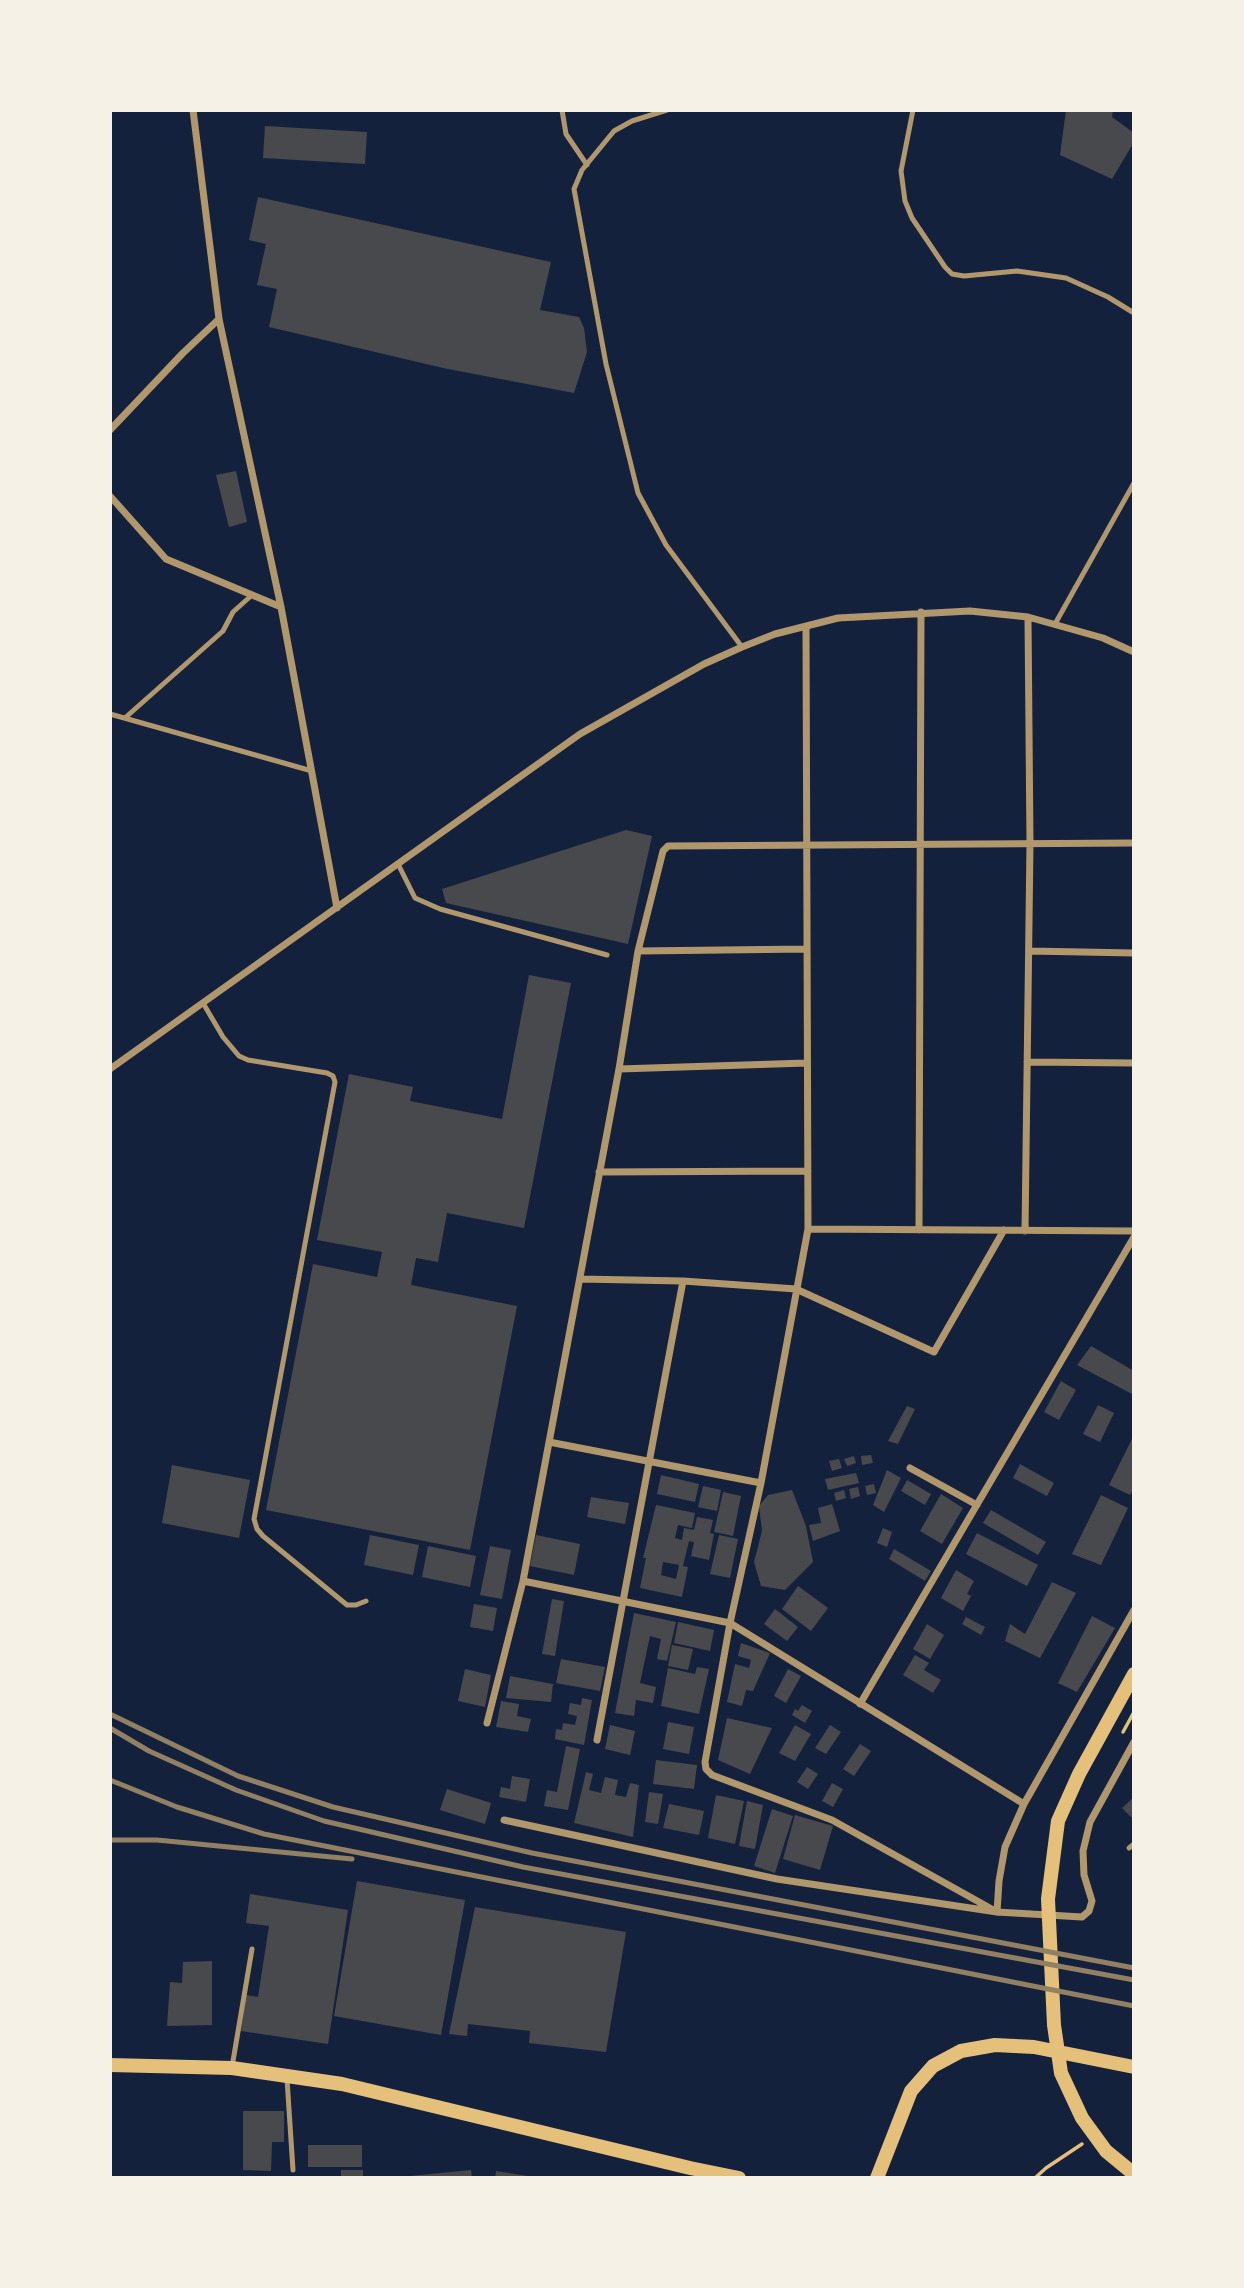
<!DOCTYPE html>
<style>
body{margin:0}
#map{position:relative;width:1244px;height:2288px;overflow:hidden;background:#14213d;font-family:"Exo 2",sans-serif}
canvas{display:block}
.frame{position:absolute;inset:0;border:112px solid #f6f1e7;pointer-events:none}
</style>
<div id="map">
<canvas width="1244" height="2288"></canvas>
<div class="frame"></div>
</div>
<script>
const ctx = document.querySelector('canvas').getContext('2d');
ctx.lineJoin = 'round';
function paint(path, color) {
  ctx.fillStyle = color;
  ctx.fill(path, 'evenodd');
}
function shape(rows) {
  const path = new Path2D();
  for (const r of rows) {
    path.moveTo(r[0], r[1]);
    for (let i = 2; i < r.length; i += 2) path.lineTo(r[i], r[i + 1]);
  }
  return path;
}
function trace(path, color, width, dash) {
  ctx.strokeStyle = color;
  ctx.lineWidth = width;
  ctx.lineCap = dash ? 'butt' : 'round';
  ctx.setLineDash(dash || []);
  ctx.stroke(path);
}
paint(shape([
 [1066,110,1113,110,1112,117,1134,133,1134,142,1112,179,1060,155],
 [265,126,367,132,365,164,263,158],
 [258,197,551,262,540,310,579,317,584,328,587,352,574,393,443,368,269,327,277,289,257,285,266,244,249,240],
 [236,471,247,522,229,527,216,475],
 [626,830,652,836,628,944,446,903,442,889],
 [529,975,571,983,524,1228,447,1213,438,1262,416,1258,411,1285,517,1306,470,1550,266,1510,313,1264,377,1277,382,1252,317,1240,349,1074,413,1087,410,1101,502,1119],
 [1091,1346,1134,1371,1132,1394,1077,1365],
 [1061,1381,1076,1390,1059,1420,1044,1412],
 [1098,1405,1114,1413,1100,1442,1083,1434],
 [907,1406,915,1409,898,1444,888,1441],
 [1134,1435,1134,1488,1130,1495,1109,1485],
 [871,1455,873,1463,862,1465,861,1456],
 [854,1456,856,1463,847,1466,844,1459],
 [839,1459,842,1468,832,1471,829,1461],
 [1020,1464,1054,1483,1047,1496,1013,1478],
 [172,1465,250,1480,239,1538,162,1523],
 [887,1470,901,1478,884,1512,873,1505],
 [856,1473,859,1483,828,1490,825,1479],
 [661,1475,699,1484,695,1502,657,1494],
 [907,1480,931,1494,925,1505,901,1491],
 [874,1484,876,1493,867,1495,865,1486],
 [703,1486,721,1490,717,1511,698,1507],
 [858,1487,860,1496,851,1499,849,1489],
 [792,1490,806,1526,813,1562,785,1590,761,1586,754,1562,762,1531,759,1506,768,1495],
 [844,1490,846,1498,836,1501,834,1493],
 [723,1492,741,1496,733,1536,714,1532],
 [941,1494,963,1508,942,1544,920,1531],
 [1101,1495,1128,1508,1101,1565,1072,1554],
 [591,1497,629,1503,625,1524,587,1517],
 [832,1504,840,1531,813,1541,809,1525,821,1523,818,1508],
 [656,1505,695,1513,692,1528,678,1525,675,1538,682,1540,684,1528,694,1530,697,1517,713,1520,710,1533,714,1534,709,1560,691,1556,694,1542,689,1541,683,1566,688,1567,682,1597,640,1588,646,1558,643,1558],
 [663,1562,679,1565,676,1579,661,1575],
 [991,1510,1046,1542,1038,1555,983,1523],
 [883,1528,892,1532,887,1547,877,1543],
 [977,1533,1038,1565,1027,1586,966,1554],
 [370,1535,419,1545,413,1575,364,1565],
 [536,1535,580,1544,574,1575,530,1566],
 [719,1535,738,1539,730,1578,710,1574],
 [428,1546,476,1556,470,1587,422,1577],
 [490,1546,511,1550,502,1599,480,1595],
 [894,1549,931,1571,925,1581,889,1559],
 [956,1570,974,1581,967,1594,971,1596,963,1611,941,1598],
 [1052,1582,1076,1593,1040,1658,1005,1641,1010,1624,1025,1634],
 [798,1586,828,1608,811,1631,782,1609],
 [552,1599,564,1601,555,1656,542,1654],
 [474,1604,497,1608,493,1631,470,1627],
 [775,1609,798,1627,787,1641,764,1624],
 [634,1613,676,1622,667,1661,657,1659,661,1639,650,1636,640,1683,656,1687,653,1703,636,1700,634,1716,615,1713],
 [1092,1616,1115,1628,1077,1692,1058,1683],
 [966,1617,985,1627,981,1635,962,1624],
 [678,1622,714,1630,710,1651,674,1643],
 [927,1624,944,1635,930,1659,913,1649],
 [741,1643,770,1653,753,1691,746,1690,742,1706,727,1702,735,1664,749,1668,751,1660,738,1656],
 [672,1645,693,1649,688,1670,668,1666],
 [915,1655,929,1663,924,1670,941,1680,933,1693,903,1675],
 [561,1659,605,1667,600,1691,556,1683],
 [697,1667,709,1669,699,1714,661,1706,668,1668,695,1674],
 [465,1669,491,1675,485,1707,458,1701],
 [788,1669,801,1676,786,1703,774,1696],
 [510,1676,553,1684,551,1702,506,1698],
 [582,1698,592,1700,584,1745,555,1739,556,1729,562,1730,563,1723,575,1725,577,1716,568,1714,570,1703,581,1705],
 [501,1701,519,1704,517,1716,531,1719,528,1732,496,1727],
 [802,1705,812,1711,805,1723,792,1715,795,1709,798,1711],
 [727,1718,772,1728,750,1774,718,1760],
 [668,1722,694,1727,689,1754,663,1749],
 [610,1725,635,1731,630,1755,605,1749],
 [795,1725,811,1734,795,1761,779,1753],
 [830,1725,841,1732,826,1754,815,1748],
 [860,1744,871,1751,854,1776,843,1769],
 [566,1746,580,1749,568,1810,544,1806,547,1790,557,1792],
 [656,1760,697,1765,694,1789,653,1784],
 [807,1767,818,1774,808,1789,797,1782],
 [586,1772,593,1774,589,1790,601,1793,605,1777,618,1780,615,1795,626,1797,630,1783,639,1785,633,1837,574,1823],
 [512,1776,530,1779,526,1802,499,1797,501,1787,510,1789],
 [832,1783,843,1789,833,1807,822,1801],
 [447,1789,491,1803,485,1824,440,1810],
 [649,1792,663,1794,658,1824,645,1822],
 [716,1795,744,1801,735,1844,708,1838],
 [1134,1797,1134,1820,1122,1808],
 [747,1801,763,1805,755,1849,739,1846],
 [669,1804,704,1811,699,1835,663,1828],
 [772,1809,793,1816,775,1873,754,1866],
 [795,1815,833,1826,820,1870,783,1859],
 [357,1881,465,1900,441,2035,334,2016],
 [250,1894,348,1910,328,2044,241,2031,246,1995,258,1997,269,1926,246,1923],
 [475,1907,626,1932,606,2052,529,2043,530,2031,468,2024,467,2036,449,2034],
 [212,1961,212,2025,167,2026,170,1982,182,1983,183,1962],
 [243,2111,284,2111,284,2142,272,2142,271,2171,243,2170],
 [308,2145,362,2145,362,2167,308,2167],
 [341,2170,363,2170,363,2178,341,2178],
 [471,2170,472,2178,410,2178,410,2176],
 [496,2171,527,2176,527,2178,495,2178]
]), '#48494c');
trace(shape([
 [1123,1732,1134,1712],
 [1035,2178,1046,2168,1082,2144]
]), '#e5c07b', 3.5);
trace(shape([
 [562,110,566,134,587,165],
 [667,110,632,121,614,131,582,170,574,189,606,364,638,493,666,545,742,647],
 [913,110,901,171,905,201,912,218,945,267,952,274,964,276,1017,271,1066,278,1108,297,1134,313],
 [1055,624,1134,483],
 [110,714,312,771],
 [126,717,223,631,233,612,252,595],
 [398,864,415,898,440,909,607,955],
 [203,1003,223,1037,239,1056,248,1060,327,1073,333,1076,335,1082,254,1519,257,1529,263,1536,347,1605,356,1605,366,1601],
 [1129,1848,1134,1844],
 [232,2067,252,1949],
 [287,2079,293,2170]
]), '#b1986c', 5);
trace(shape([
 [193,110,219,319,281,607,337,908],
 [110,430,183,353,219,319],
 [110,496,166,559,281,607],
 [806,626,808,1229,761,1483,730,1623,705,1762,706,1769,712,1775,832,1820,997,1912],
 [638,951,807,949],
 [1029,951,1134,953],
 [1027,1062,1134,1063],
 [110,1069,580,734,704,664,742,647,775,634,838,618,970,611,1028,617,1103,638,1134,652],
 [619,1069,807,1063],
 [599,1172,808,1171],
 [808,1229,1134,1231],
 [919,1230,921,612],
 [1025,1231,1030,844,1028,617],
 [580,1279,683,1281],
 [549,1442,761,1483],
 [910,1468,977,1505],
 [523,1581,730,1623,1024,1804],
 [860,1704,1134,1237],
 [487,1723,523,1581,619,1069,638,951,663,851,668,846,1134,843],
 [597,1740,683,1281,796,1289,934,1352,1004,1230],
 [504,1820,777,1879,997,1912,1082,1917,1089,1911,1092,1901,1084,1875,1083,1851,1090,1822,1134,1742],
 [997,1912,999,1881,1005,1847,1024,1804,1134,1610]
]), '#b1986c', 7);
trace(shape([
 [1134,1674,1079,1774,1058,1821,1048,1899,1054,2025,1061,2073,1082,2118,1106,2151,1134,2174],
 [110,2065,232,2068,342,2084,690,2168,739,2178],
 [877,2178,911,2091,933,2066,961,2051,995,2045,1034,2047,1134,2067]
]), '#e5c07b', 14);
trace(shape([
 [110,1714,238,1776,333,1807,532,1853,1134,1968],
 [110,1728,149,1751,236,1790,324,1821,523,1867,1134,1980],
 [110,1780,177,1807,264,1834,1134,2006],
 [110,1840,157,1840,352,1859]
]), '#918062', 5);
</script>
